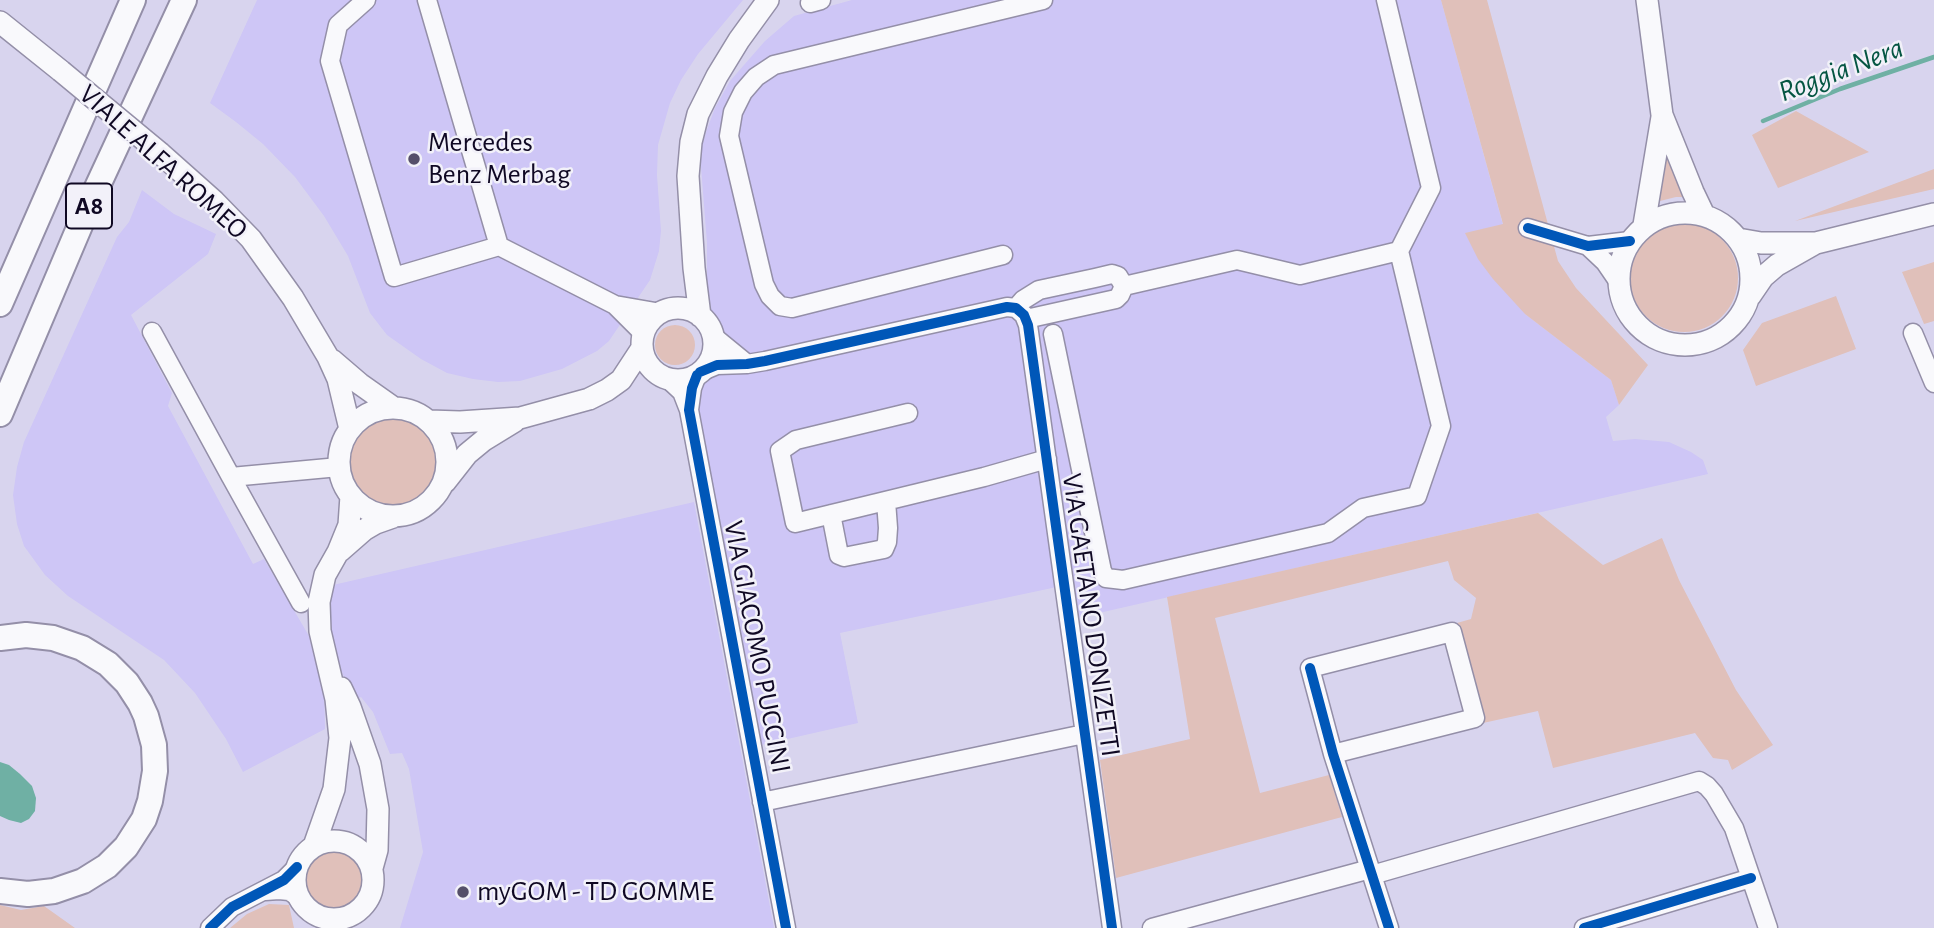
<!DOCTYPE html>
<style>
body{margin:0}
canvas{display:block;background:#d8d4ee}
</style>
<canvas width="1934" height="928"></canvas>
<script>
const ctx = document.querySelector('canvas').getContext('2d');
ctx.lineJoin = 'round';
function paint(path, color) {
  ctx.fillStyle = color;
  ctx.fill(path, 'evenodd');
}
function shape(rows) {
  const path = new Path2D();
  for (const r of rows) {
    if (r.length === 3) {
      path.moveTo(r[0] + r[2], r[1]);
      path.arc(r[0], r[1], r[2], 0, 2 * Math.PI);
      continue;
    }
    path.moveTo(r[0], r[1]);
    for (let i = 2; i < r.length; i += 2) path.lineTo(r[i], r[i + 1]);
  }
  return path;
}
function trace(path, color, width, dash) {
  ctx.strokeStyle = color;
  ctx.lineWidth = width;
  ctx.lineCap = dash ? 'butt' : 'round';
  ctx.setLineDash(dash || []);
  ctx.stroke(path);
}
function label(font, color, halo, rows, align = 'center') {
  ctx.font = font + ' "Alegreya Sans",sans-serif';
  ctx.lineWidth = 5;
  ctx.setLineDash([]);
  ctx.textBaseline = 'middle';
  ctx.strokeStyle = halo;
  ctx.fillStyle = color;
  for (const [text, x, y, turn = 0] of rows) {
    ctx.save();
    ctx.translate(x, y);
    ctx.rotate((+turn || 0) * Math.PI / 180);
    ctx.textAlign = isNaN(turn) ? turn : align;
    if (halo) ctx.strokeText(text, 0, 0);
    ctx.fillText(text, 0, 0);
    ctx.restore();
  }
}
paint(shape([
 [257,0,743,0,698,54,681,80,670,103,658,145,657,175,661,231,659,251,650,280,609,341,597,351,562,369,520,381,498,382,473,379,447,373,421,359,387,335,370,313,348,256,324,216,295,177,263,144,236,122,210,103],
 [852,0,1441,0,1503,225,1525,314,1611,380,1619,405,1606,417,1613,441,1635,439,1669,442,1691,452,1703,460,1708,474,1077,618,1071,584,840,633,858,723,761,745,696,400,697,386,706,376,718,369,725,336,712,321,709,312,707,290,707,243,700,154,706,132,715,108,730,81,765,41,794,16],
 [142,190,174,214,216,234,208,254,131,315,172,393,168,406,253,564,264,559,309,636,312,649,324,676,325,729,243,772,226,739,195,693,164,660,68,596,45,575,24,546,17,524,13,495,17,467,24,442,117,237,129,222],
 [694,502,774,928,400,928,423,852,409,769,402,753,390,754,373,712,361,697,354,700,331,647,328,620,333,585]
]), '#cec6f6');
paint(shape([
 [1441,0,1487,0,1558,261,1576,288,1648,365,1619,405,1611,380,1525,314,1493,279,1478,259,1465,233,1503,224],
 [1796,111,1869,152,1778,188,1752,135],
 [1664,143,1687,197,1676,197,1660,201],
 [1934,169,1934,189,1795,221],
 [1684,278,54],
 [1934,262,1934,321,1924,324,1902,272],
 [1836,296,1856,349,1756,386,1743,350,1762,323],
 [675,345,20],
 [393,463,44],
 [1538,513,1603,565,1662,538,1679,580,1736,690,1773,745,1732,770,1728,760,1713,758,1695,733,1553,768,1538,711,1483,723,1457,623,1471,619,1476,598,1454,580,1448,561,1215,618,1260,793,1329,775,1342,817,1116,878,1100,760,1190,739,1167,597],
 [334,879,31],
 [269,904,289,905,294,928,230,928,247,914],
 [0,905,21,910,44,906,75,928,0,928]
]), '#e0c0ba');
paint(shape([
 [0,762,9,765,20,774,32,786,36,798,35,811,29,819,21,823,9,820,0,816]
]), '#6fb0a4');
trace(shape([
 [1763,121,1840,89,1934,57]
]), '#6fb0a4', 4.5);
const minor = shape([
 [366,0,338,25,330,61,394,277,499,246,615,305,661,313],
 [427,0,499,246],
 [810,3,821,0],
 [1528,228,1588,246,1630,241],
 [1588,246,1605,262,1618,281],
 [1003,255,792,308,780,306,770,296,764,284,729,136,733,112,743,92,756,77,774,65,1043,0],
 [1124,286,1237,260,1300,275,1399,251,1431,188,1386,0],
 [615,305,644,334],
 [1016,308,1023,300,1039,290,1095,278,1112,274,1118,276,1124,286],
 [1026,319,1116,299,1120,295,1124,286],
 [152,332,231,477,339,467],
 [1913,333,1934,383],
 [1053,334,1102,571,1106,578,1123,580,1328,533,1363,508,1417,496,1441,426,1399,251],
 [714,337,747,364],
 [700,372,717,365,747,364,765,361,1007,307,1016,308,1024,315,1028,325,1112,928],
 [697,375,692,388,689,410,786,928],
 [668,379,682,392,689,410],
 [908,413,796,440,780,451,795,523,984,477,1047,459],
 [231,477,301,603],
 [831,514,839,555,844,557,884,549,887,542,888,528,886,501],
 [1333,754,1475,718,1452,632,1310,668,1333,754,1389,928],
 [762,802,1084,734],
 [1372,875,1699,781,1707,786,1714,794,1734,828,1768,928],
 [265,891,279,890,289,891,299,897],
 [210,928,232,907,284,880,297,867],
 [1152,928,1370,869],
 [1584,928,1751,878]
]);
const major = shape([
 [1647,0,1662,115,1693,192,1704,215],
 [0,22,61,71],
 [160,153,214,201,251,239,293,298,328,357,338,379,350,429],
 [1685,279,66],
 [1644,225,1662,117],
 [1738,239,1761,243,1816,243,1934,214],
 [1750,296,1763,277,1777,265,1814,244],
 [678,344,36],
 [700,316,694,268,688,176,691,142,698,114,717,76,739,40,768,0],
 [332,360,360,384,394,408],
 [393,462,54],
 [429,421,460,422,520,418,589,399,607,390,621,380,642,348],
 [445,482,467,454,484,440,515,421],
 [340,551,364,530,376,523,393,517],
 [341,688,350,707,370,764,378,809,377,850,372,868],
 [334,880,39],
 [314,846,334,789,340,738,336,699,320,631,319,602,325,575,338,552,349,525,351,496]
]);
const highway = shape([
 [0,304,133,0],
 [0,414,87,209,184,0],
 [0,638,26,635,53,638,82,648,108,664,127,683,140,703,146,716,154,745,155,771,150,801,144,819,126,847,107,866,83,881,54,891,28,894,0,891]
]);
trace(minor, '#948fa8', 21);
trace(major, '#948fa8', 24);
trace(highway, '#948fa8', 28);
trace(minor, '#f9f9fc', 18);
trace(major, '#f9f9fc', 21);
trace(highway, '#f9f9fc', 24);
const majorBridge = shape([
 [61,71,160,153]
]);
trace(majorBridge, '#948fa8', 24, []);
trace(majorBridge, '#f9f9fc', 21);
trace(shape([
 [1528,228,1588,246,1630,241],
 [700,372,717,365,747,364,765,361,1007,307,1016,308,1024,315,1028,325,1112,928],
 [697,375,692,388,689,410,786,928],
 [1310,668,1333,754,1389,928],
 [210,928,232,907,284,880,297,867],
 [1584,928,1751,878]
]), '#0057b8', 10);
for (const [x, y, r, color] of [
 [414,159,7,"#554f6a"],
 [463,892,7,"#554f6a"]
]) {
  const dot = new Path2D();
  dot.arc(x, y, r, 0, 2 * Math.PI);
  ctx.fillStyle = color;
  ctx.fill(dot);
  trace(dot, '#f2f1f9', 2.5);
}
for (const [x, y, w] of [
 [89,206,46]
]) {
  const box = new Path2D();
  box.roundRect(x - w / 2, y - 22.5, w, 45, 5);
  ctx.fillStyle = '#f2f1f9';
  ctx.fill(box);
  trace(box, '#0f0823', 2);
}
label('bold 26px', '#0f0823', null, [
 ["A8",89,206]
]);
label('28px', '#0f0823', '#f2f1f9', [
 ["Mercedes",428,143],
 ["Benz Merbag",428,175],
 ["myGOM - TD GOMME",477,892]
], 'left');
label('28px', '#0f0823', '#f2f1f9', [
 ["VIALE ALFA ROMEO",163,162,42],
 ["VIA GAETANO DONIZETTI",1091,615,82],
 ["VIA GIACOMO PUCCINI",757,647,79]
]);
label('italic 30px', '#055643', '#f2f1f9', [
 ["Roggia Nera",1841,70,-21]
]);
</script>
